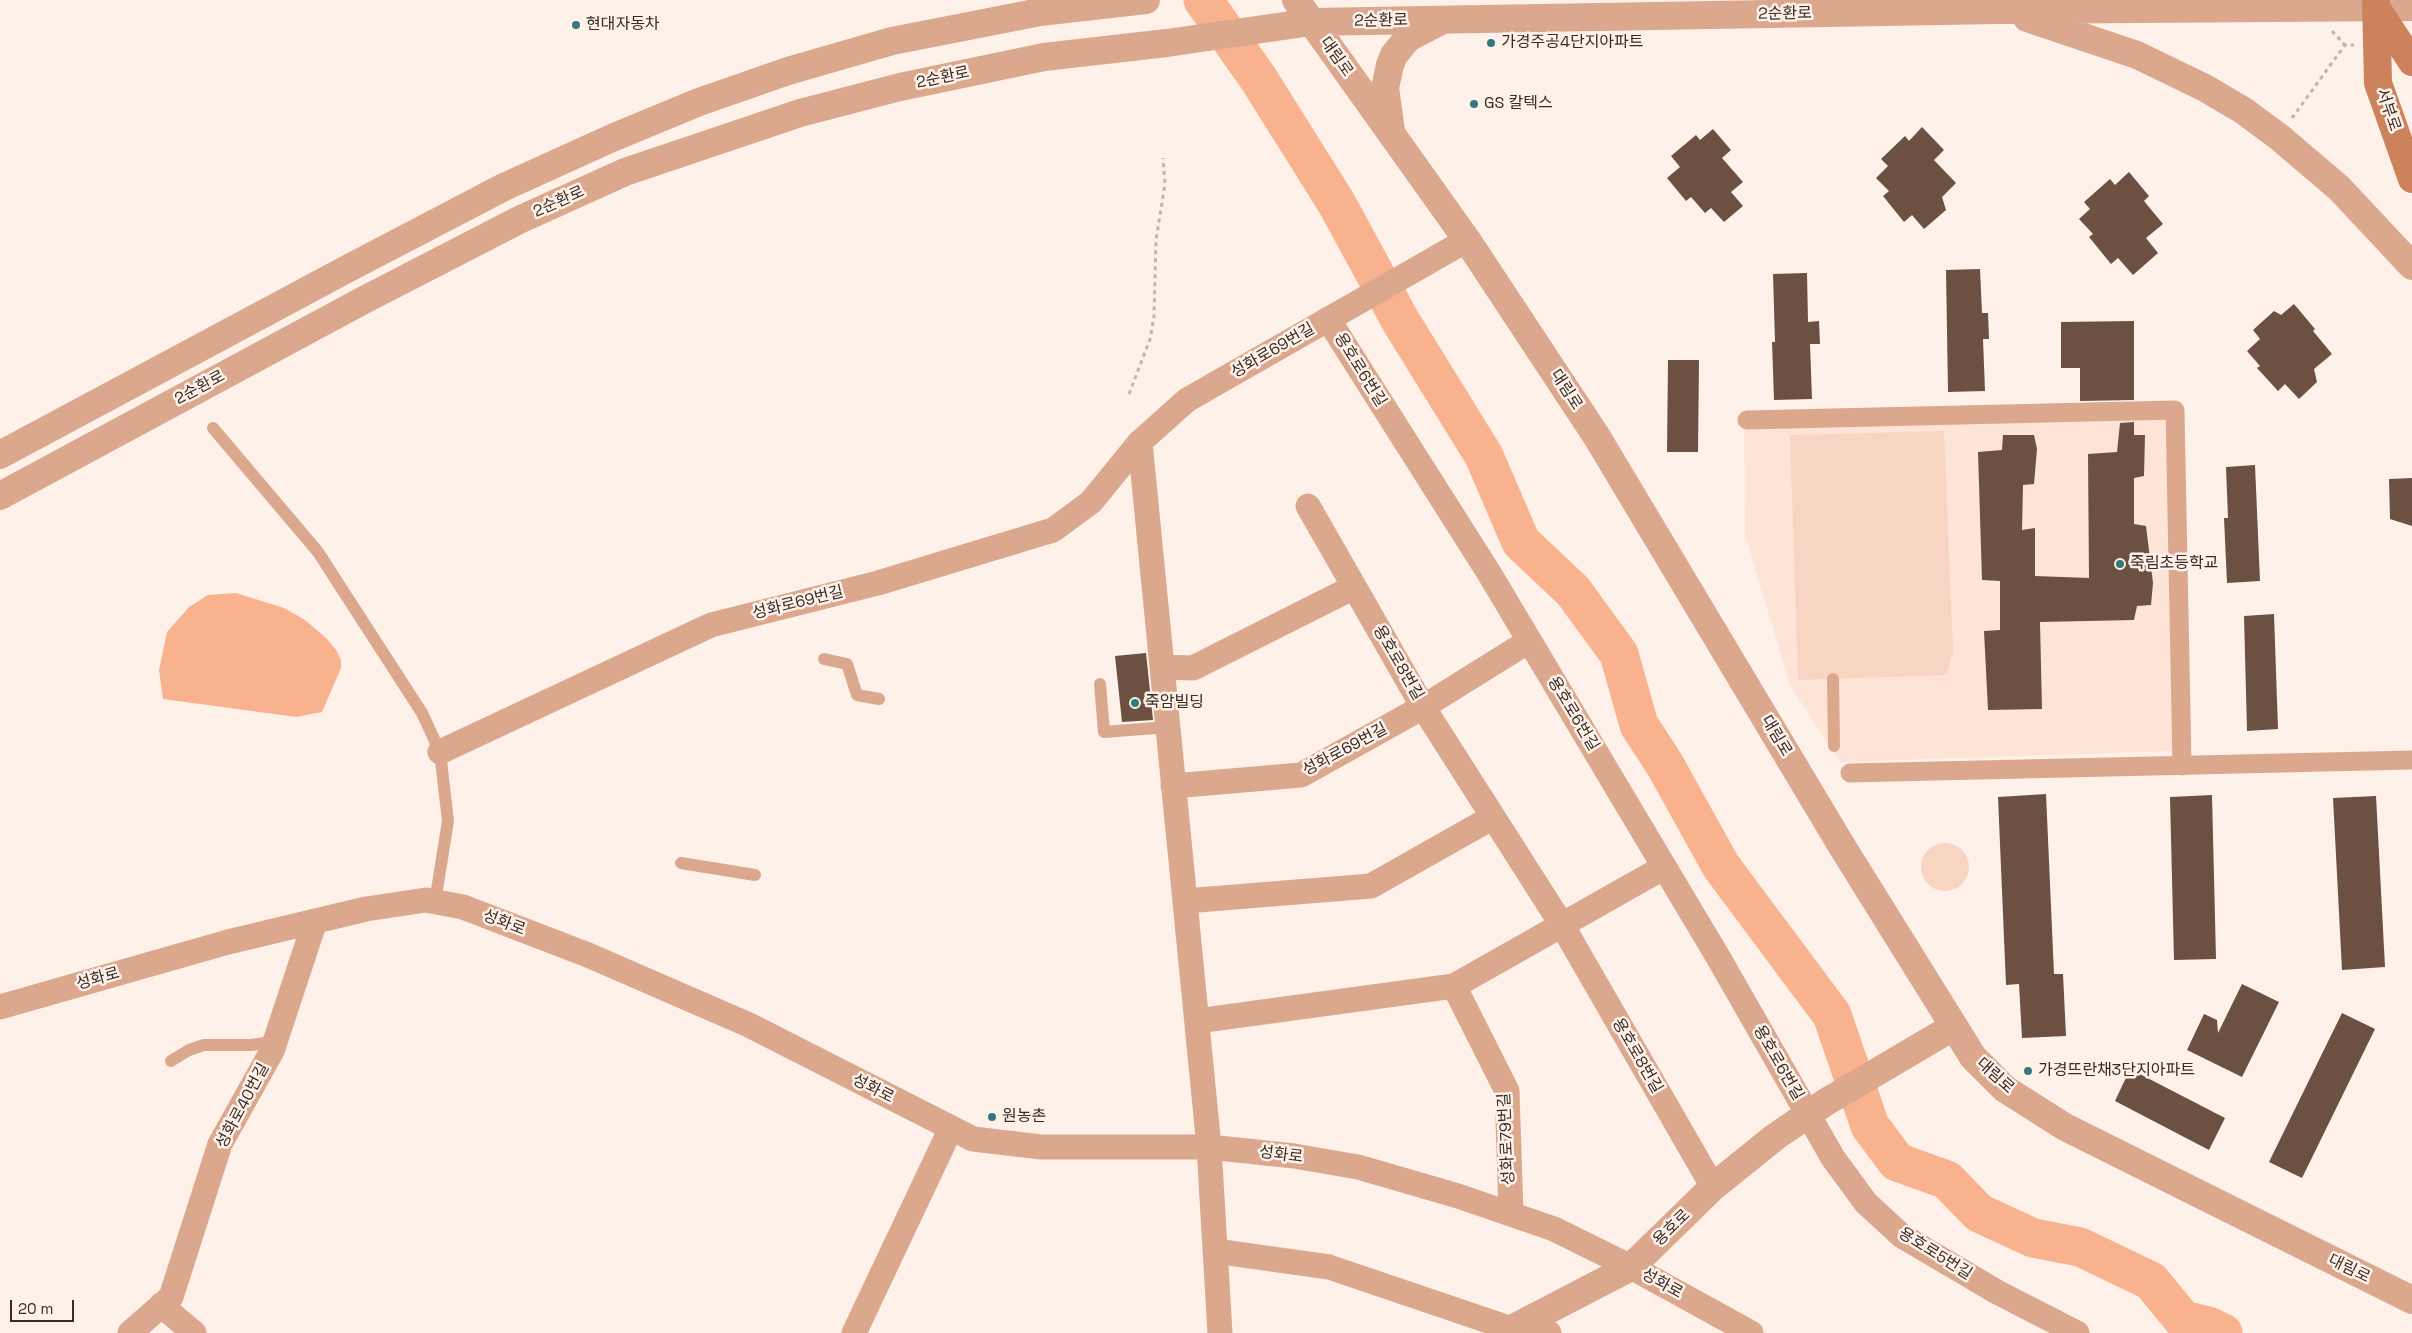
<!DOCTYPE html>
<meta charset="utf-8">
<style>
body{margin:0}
#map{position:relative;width:2412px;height:1333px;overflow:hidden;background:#fef1ea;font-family:"Space Grotesk",sans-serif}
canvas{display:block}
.scale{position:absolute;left:10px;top:1300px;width:64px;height:22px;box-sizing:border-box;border:2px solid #372b24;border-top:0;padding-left:6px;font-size:15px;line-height:18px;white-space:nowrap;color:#372b24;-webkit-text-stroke:4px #fef1ea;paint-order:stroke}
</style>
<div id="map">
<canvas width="2412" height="1333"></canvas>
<div class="scale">20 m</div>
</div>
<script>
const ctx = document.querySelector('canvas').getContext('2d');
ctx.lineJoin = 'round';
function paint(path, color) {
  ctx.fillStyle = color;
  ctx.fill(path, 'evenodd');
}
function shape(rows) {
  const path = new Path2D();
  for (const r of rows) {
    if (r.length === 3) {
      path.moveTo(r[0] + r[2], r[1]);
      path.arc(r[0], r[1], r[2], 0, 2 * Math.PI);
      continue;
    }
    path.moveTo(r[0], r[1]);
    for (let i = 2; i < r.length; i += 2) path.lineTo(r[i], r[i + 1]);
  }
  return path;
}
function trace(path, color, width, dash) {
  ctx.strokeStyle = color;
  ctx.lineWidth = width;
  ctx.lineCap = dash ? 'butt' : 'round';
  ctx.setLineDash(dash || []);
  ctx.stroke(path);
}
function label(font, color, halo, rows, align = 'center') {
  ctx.font = font + ' "Space Grotesk","Noto Sans KR",sans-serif';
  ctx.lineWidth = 5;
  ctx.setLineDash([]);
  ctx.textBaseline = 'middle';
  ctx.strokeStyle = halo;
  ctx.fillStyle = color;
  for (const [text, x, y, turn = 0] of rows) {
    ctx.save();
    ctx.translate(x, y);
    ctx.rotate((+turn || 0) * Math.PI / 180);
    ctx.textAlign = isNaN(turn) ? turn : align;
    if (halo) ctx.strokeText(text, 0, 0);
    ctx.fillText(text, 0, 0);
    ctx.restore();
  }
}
paint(shape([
 [2169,413,2173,751,1840,762,1790,685,1745,535,1744,423]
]), '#fde4d7');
paint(shape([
 [1944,431,1953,651,1947,675,1798,680,1790,435],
 [1945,867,24]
]), '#f8d5c3');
paint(shape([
 [236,593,284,608,305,620,326,638,336,650,341,660,341,668,322,712,296,717,163,699,159,670,167,632,189,607,208,595]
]), '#f8b28d');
trace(shape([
 [1203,0,1258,78,1337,204,1400,320,1484,456,1521,542,1573,591,1619,654,1639,725,1665,765,1721,866,1832,1015,1870,1126,1897,1162,1947,1180,1979,1213,2033,1238,2080,1247,2151,1281,2183,1320,2208,1326,2223,1333]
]), '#f8b28d', 39);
paint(shape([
 [1922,127,1944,150,1934,160,1956,183,1942,197,1946,210,1924,229,1912,215,1904,222,1883,196,1889,191,1876,178,1888,166,1881,159,1905,136,1909,141],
 [1713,129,1731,150,1722,158,1743,182,1731,192,1743,206,1724,222,1711,208,1705,213,1691,197,1686,201,1667,178,1680,167,1671,156,1696,135,1700,140],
 [2129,172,2149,196,2144,201,2163,224,2146,238,2158,253,2133,275,2118,258,2111,264,2089,237,2093,234,2079,219,2090,209,2084,202,2110,179,2115,185],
 [1980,269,1982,313,1988,313,1989,339,1983,339,1985,391,1948,392,1946,270],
 [1807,273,1808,322,1819,321,1820,344,1810,344,1812,399,1774,400,1772,342,1775,342,1773,274],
 [2294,304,2315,329,2313,331,2332,354,2314,369,2317,382,2299,399,2285,384,2278,391,2257,368,2260,366,2247,351,2260,339,2253,330,2274,311,2281,315],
 [2134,321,2134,400,2080,401,2080,368,2061,368,2061,322],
 [1668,360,1699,360,1698,452,1667,452],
 [2134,422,2134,435,2145,435,2144,476,2134,478,2134,524,2146,526,2153,583,2151,605,2137,606,2134,620,2040,622,2042,709,1988,710,1984,631,2000,630,2000,581,1982,580,1978,452,2002,450,2003,435,2034,435,2037,449,2034,484,2023,485,2022,530,2035,528,2035,576,2089,578,2088,454,2117,452,2120,423],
 [2255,465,2260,581,2227,583,2224,518,2228,518,2226,467],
 [2412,478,2412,526,2390,519,2389,479],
 [2274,614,2278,729,2247,731,2244,616],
 [1146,653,1153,720,1122,722,1115,656],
 [2046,794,2054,974,2063,974,2066,1036,2022,1038,2019,984,2006,985,1998,797],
 [2212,795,2216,959,2174,960,2170,797],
 [2376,796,2385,967,2342,970,2333,798],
 [2242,984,2279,1002,2242,1077,2187,1050,2204,1014,2217,1020,2218,1033],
 [2342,1013,2375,1029,2302,1178,2269,1162],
 [2130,1069,2225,1118,2209,1150,2115,1101]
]), '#6c5041');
trace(shape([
 [2332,31,2345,45],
 [2292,118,2345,45,2354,45],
 [1129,394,1150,339,1154,316,1156,240,1165,184,1163,158]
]), '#c1b4ad', 3, [4, 4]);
trace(shape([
 [213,428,318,552,422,713,440,752,448,821,435,902],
 [824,659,847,664,857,695,879,699],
 [1833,679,1834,746],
 [1100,684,1104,732,1168,727],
 [681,863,755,875],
 [171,1061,189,1050,204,1045,251,1045,265,1043,276,1035]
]), '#dba88e', 12);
trace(shape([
 [1747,420,2175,410,2182,766],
 [1850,773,2412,760]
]), '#dba88e', 19);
trace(shape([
 [1328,319,1489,573,1718,957,1833,1158,1866,1203,1902,1236,1997,1292,2077,1333],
 [1140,442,1187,400,1467,240],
 [1308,506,1423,707,1562,925,1713,1187],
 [1162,667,1193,668,1354,587],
 [440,752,711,625,878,583,1053,530,1091,502,1140,442,1209,1147,1220,1333],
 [1173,786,1301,775,1423,707,1529,641],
 [1185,901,1371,886,1493,817],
 [1454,986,1507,1091,1511,1214],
 [0,1007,228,942,366,909,426,900,463,907,588,955,749,1025,973,1139,1041,1147,1209,1147,1294,1156,1358,1167,1458,1196,1554,1229,1631,1267,1751,1333],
 [1197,1021,1454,986,1659,870],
 [1215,1251,1329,1267,1512,1329],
 [161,1305,194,1333],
 [1527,1321,1549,1333],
 [130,1333,171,1297,220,1144,272,1051,315,921],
 [854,1333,951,1128]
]), '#dba88e', 25);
trace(shape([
 [1296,0,1467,240,1597,437,1843,848,1973,1057,2005,1089,2065,1127,2412,1300],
 [2027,18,2137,55,2205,88,2244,111,2279,137,2339,188,2412,266],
 [1391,131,1385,88,1390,65,1394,55,1408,38,1439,22],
 [0,455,347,269,504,187,612,138,699,102,788,71,892,41,1040,12,1146,0],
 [0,496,362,301,519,220,625,172,800,113,900,87,1044,57,1167,43,1311,22,1999,10,2412,7],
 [1504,1333,1631,1267,1713,1187,1775,1137,1826,1102,1953,1027]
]), '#dba88e', 28);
trace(shape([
 [2376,0,2378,83,2412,179],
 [2377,9,2412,62]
]), '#cc825b', 28);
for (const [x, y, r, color] of [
 [576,25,5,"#317b7d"],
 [1491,43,5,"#317b7d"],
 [1474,104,5,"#317b7d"],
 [2120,564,5,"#317b7d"],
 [1135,703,5,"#317b7d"],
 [2028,1071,5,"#317b7d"],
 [992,1117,5,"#317b7d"]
]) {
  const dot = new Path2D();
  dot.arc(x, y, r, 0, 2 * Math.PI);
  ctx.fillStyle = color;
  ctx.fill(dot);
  trace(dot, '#fef1ea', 2);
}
label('16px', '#372b24', '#fef1ea', [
 ["2순환로",1785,14,-1],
 ["2순환로",1381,21,-1],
 ["대림로",1336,57,55],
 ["2순환로",943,78,-12],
 ["서부로",2388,110,71],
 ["2순환로",559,202,-24],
 ["성화로69번길",1273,351,-30],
 ["용호로6번길",1360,370,58],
 ["2순환로",200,388,-28],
 ["대림로",1566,390,57],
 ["성화로69번길",798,603,-14],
 ["용호로8번길",1398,663,60],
 ["용호로6번길",1573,714,59],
 ["대림로",1776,736,59],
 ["성화로69번길",1345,750,-28],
 ["성화로",504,923,21],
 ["성화로",98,979,-16],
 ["용호로8번길",1637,1056,60],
 ["용호로6번길",1778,1063,60],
 ["대림로",1995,1076,42],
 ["성화로",873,1089,27],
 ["성화로40번길",243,1106,-62],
 ["성화로79번길",1507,1139,-93],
 ["성화로",1281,1155,7],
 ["용호로",1672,1228,-44],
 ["용호로5번길",1935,1254,32],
 ["대림로",2349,1269,26],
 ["성화로",1662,1284,29]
]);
label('16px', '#372b24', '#fef1ea', [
 ["현대자동차",586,25],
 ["가경주공4단지아파트",1501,43],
 ["GS 칼텍스",1484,104],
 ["죽림초등학교",2130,564],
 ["죽암빌딩",1145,703],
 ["가경뜨란채3단지아파트",2038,1071],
 ["원농촌",1002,1117]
], 'left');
</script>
